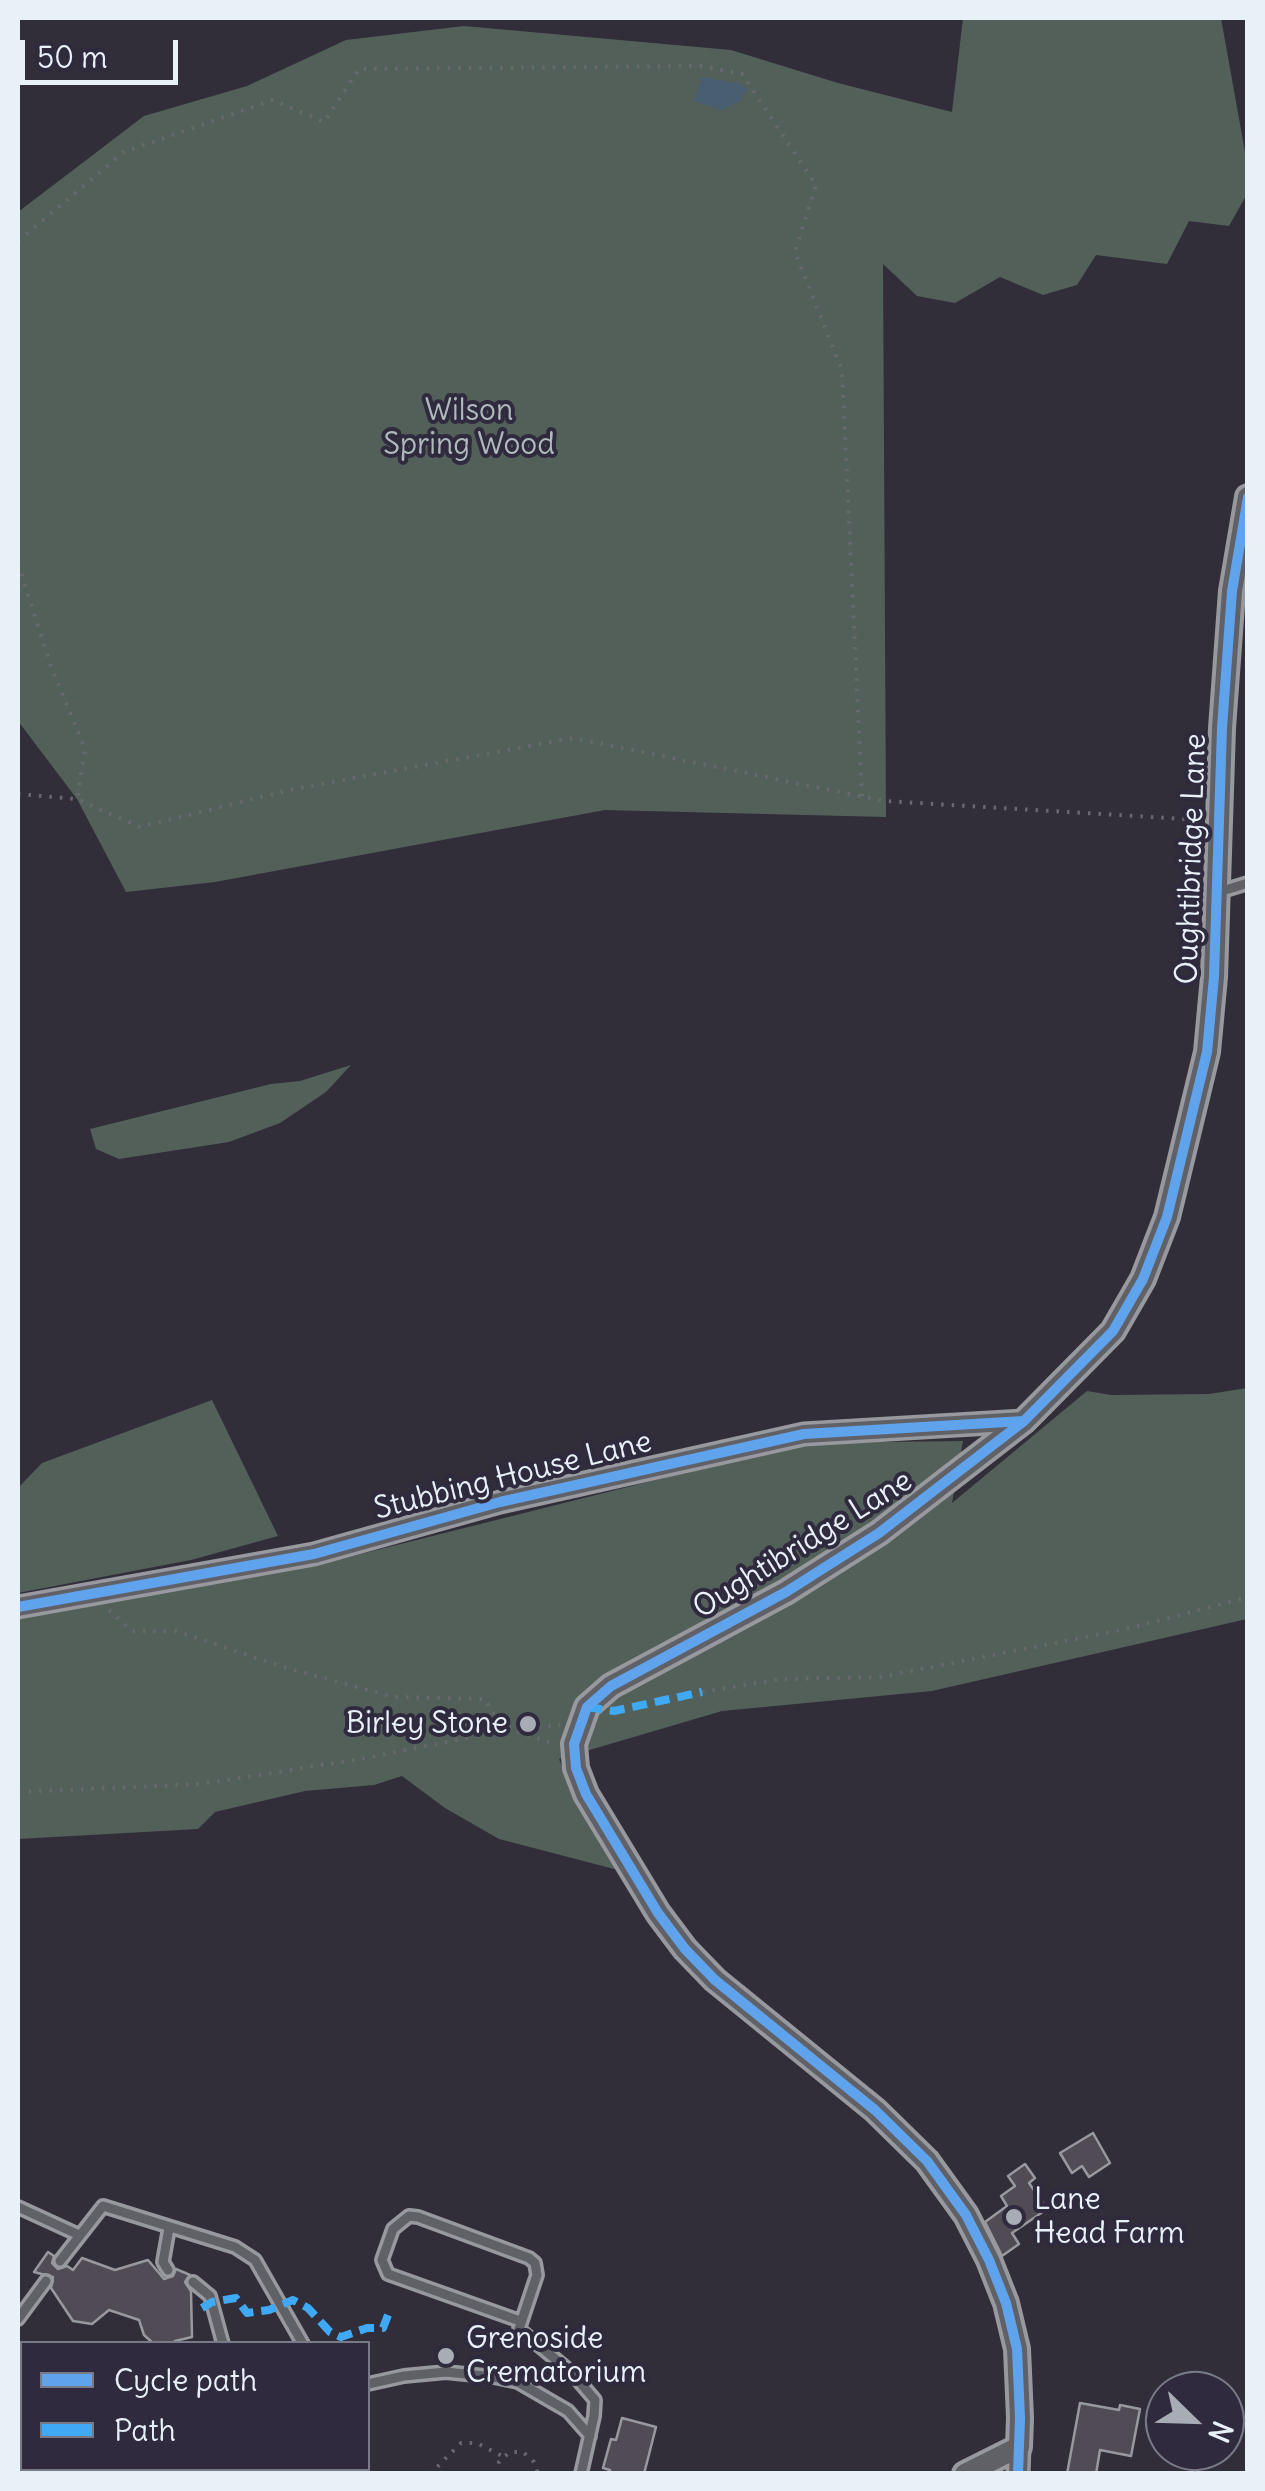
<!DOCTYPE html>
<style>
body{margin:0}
#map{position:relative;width:1265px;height:2491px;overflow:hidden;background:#312e39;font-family:Delius,sans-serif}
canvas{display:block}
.frame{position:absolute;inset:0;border:20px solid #e8f1f8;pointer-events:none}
.legend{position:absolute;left:20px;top:2341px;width:350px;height:130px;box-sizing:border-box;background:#2f2a3d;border:2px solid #797a88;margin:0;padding:12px 18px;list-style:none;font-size:30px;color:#e8f1f8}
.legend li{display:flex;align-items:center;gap:20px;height:50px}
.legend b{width:50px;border:2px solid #797a88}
.north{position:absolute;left:1145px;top:2371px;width:100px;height:100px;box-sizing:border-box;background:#2f2a3d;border:2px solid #797a88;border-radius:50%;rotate:113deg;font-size:28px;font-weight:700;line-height:40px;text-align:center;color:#e8f1f8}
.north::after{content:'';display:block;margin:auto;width:35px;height:45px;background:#a8adb5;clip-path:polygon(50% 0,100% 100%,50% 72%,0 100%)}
.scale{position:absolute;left:20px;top:40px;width:158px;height:45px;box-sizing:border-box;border:5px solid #e8f1f8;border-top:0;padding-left:12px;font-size:30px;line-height:35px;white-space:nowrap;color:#e8f1f8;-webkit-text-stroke:8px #2f2a3d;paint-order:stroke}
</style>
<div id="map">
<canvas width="1265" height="2491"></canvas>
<div class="frame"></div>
<ul class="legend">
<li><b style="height:12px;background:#60a3ed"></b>Cycle path</li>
<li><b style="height:12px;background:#3fa9f5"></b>Path</li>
</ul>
<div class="north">N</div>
<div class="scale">50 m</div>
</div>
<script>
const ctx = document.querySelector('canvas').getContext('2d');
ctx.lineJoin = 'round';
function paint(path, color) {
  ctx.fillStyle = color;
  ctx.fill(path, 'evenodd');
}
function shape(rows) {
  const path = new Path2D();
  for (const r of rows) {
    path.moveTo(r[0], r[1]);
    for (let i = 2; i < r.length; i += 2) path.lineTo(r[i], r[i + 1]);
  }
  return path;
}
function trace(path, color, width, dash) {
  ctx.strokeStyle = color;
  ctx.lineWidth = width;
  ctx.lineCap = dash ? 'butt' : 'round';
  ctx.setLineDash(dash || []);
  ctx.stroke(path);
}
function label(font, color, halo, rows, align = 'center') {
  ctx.font = font + ' Delius,sans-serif';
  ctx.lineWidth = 8;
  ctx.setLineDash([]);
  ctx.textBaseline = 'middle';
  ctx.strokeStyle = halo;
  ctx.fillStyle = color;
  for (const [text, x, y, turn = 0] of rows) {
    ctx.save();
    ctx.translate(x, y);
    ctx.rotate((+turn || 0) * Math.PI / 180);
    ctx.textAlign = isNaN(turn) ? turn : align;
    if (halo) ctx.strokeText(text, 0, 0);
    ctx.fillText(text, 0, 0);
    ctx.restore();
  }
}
paint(shape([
 [963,18,1221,18,1248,169,1247,194,1229,226,1189,221,1167,264,1096,255,1077,285,1043,295,1000,277,955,303,917,296,883,264,886,817,605,810,215,882,126,892,77,799,18,721,18,212,144,116,247,86,346,40,464,26,731,50,838,83,952,112],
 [351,1065,326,1092,280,1123,229,1142,119,1159,96,1149,90,1129,271,1084,300,1081],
 [1247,1388,1247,1619,932,1691,722,1711,559,1759,577,1802,618,1870,499,1839,445,1808,402,1776,374,1785,305,1791,215,1812,198,1829,18,1839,18,1618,313,1566,803,1443,963,1441,952,1503,1087,1391,1111,1395,1209,1394],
 [212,1400,278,1536,191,1560,18,1593,18,1488,42,1463]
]), '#53605a');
paint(shape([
 [702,77,738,83,748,89,740,101,723,110,694,101]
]), '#495e71');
const building = shape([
 [1093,2133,1110,2163,1089,2177,1082,2166,1072,2173,1060,2153,1093,2133],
 [1025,2164,1035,2178,1029,2183,1047,2209,1012,2233,1019,2244,1002,2256,985,2222,1007,2206,1001,2196,1015,2186,1008,2176,1025,2164],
 [48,2252,54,2256,52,2263,58,2269,67,2266,73,2270,82,2258,115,2270,148,2260,164,2279,173,2276,176,2269,190,2275,185,2282,191,2291,192,2337,175,2341,176,2344,154,2344,144,2335,139,2320,109,2310,92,2324,73,2321,51,2288,53,2277,34,2272,48,2252],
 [1080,2403,1119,2410,1120,2405,1140,2409,1131,2456,1100,2450,1096,2474,1067,2474,1080,2403],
 [622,2418,656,2427,644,2474,609,2474,610,2470,603,2468,611,2439,616,2440,622,2418]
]);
paint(building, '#504b54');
trace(building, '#98999f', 2.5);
const service = shape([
 [1219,892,1248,883],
 [18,2207,79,2235],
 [60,2261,103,2206,235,2247,255,2260,303,2344],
 [168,2270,163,2262,169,2228],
 [193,2282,210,2296,223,2344],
 [18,2319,46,2281],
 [520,2321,388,2274,382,2260,393,2229,409,2216,418,2217,529,2258,535,2263,537,2275,519,2329,571,2372,595,2400,594,2416,581,2474],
 [368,2384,404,2376,446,2372,494,2377,518,2382,568,2411,590,2436],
 [256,2474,263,2468]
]);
const minor = shape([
 [18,1607,314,1554,500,1502,804,1434,1024,1421],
 [1018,2474,1019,2447]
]);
const tertiary = shape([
 [965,2474,1019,2447,1020,2418,1017,2349,1006,2303,989,2260,966,2215,927,2161,875,2110,715,1980,685,1949,658,1913,586,1794,576,1768,574,1744,587,1707,611,1686,786,1592,879,1533,1024,1421,1113,1331,1143,1279,1167,1217,1207,1052,1214,977,1222,728,1232,591,1248,497]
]);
trace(service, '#98999f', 16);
trace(minor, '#98999f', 25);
trace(tertiary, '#98999f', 28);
trace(shape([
 [18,241,124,152,273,100,324,122,359,69,701,66,742,74,816,185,795,252,842,370,862,796],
 [18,564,51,666,85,749,77,799],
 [18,794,77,799,140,827,294,789,573,738,885,801,1201,820],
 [109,1610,132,1631,176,1631,283,1667,394,1697,485,1699,492,1712,511,1729,554,1744],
 [702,1692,781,1679,881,1677,1131,1628,1248,1597],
 [18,1792,201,1784,367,1758,511,1729,560,1725],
 [18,2376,22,2378],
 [18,2439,22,2441],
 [76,2468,77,2474],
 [430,2474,461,2443,477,2443,504,2457],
 [497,2474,499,2462,504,2457,510,2452,523,2452,534,2462,538,2474]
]), '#68686f', 4, [2.5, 8]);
trace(service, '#606067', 9);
trace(minor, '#606067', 18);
trace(tertiary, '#606067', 20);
trace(shape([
 [587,1707,614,1711,702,1692],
 [202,2308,212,2302,236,2298,247,2313,269,2310,293,2300,308,2308,330,2332,341,2337,367,2328,383,2328,388,2315]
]), '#3fa9f5', 8, [15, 8]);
trace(shape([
 [18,1607,314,1554,500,1502,804,1434,1024,1421],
 [1018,2474,1020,2418,1017,2349,1006,2303,989,2260,966,2215,927,2161,875,2110,715,1980,685,1949,658,1913,586,1794,576,1768,574,1744,587,1707,611,1686,786,1592,879,1533,1024,1421,1113,1331,1143,1279,1167,1217,1207,1052,1214,977,1222,728,1232,591,1248,497]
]), '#60a3ed', 10);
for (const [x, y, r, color] of [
 [528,1724,10,"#a8adb5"],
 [1014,2217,10,"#a8adb5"],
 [446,2356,10,"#a8adb5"]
]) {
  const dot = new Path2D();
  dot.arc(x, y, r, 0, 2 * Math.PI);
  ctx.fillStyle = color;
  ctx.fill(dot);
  trace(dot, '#2f2a3d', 4);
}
label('30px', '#aebabb', '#2f2a3d', [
 ["Wilson",469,411],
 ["Spring Wood",469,445]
]);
label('30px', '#e8f1f8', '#2f2a3d', [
 ["Oughtibridge Lane",1192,859,-88],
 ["Stubbing House Lane",513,1476,-14],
 ["Oughtibridge Lane",803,1545,-32]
]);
label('30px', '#e8f1f8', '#2f2a3d', [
 ["Birley Stone",508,1724,"right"],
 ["Lane",1034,2200],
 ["Head Farm",1034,2234],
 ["Grenoside",466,2339],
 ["Crematorium",466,2373]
], 'left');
</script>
